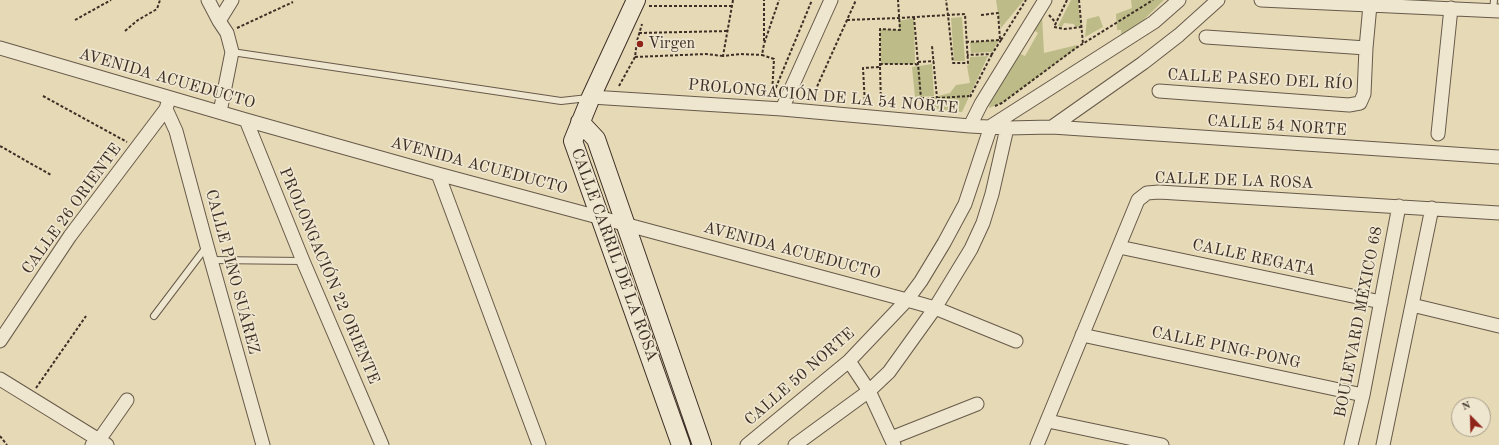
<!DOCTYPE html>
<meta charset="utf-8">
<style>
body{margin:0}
#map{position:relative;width:1499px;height:445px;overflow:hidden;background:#e6d9b5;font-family:"Old Standard TT",serif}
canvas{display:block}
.north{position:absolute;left:1451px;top:397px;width:40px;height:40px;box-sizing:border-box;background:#efe6cf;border:1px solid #a89d8b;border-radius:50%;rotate:337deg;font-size:11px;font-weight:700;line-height:16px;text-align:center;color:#3d2f26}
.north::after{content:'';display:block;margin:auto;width:14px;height:18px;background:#8f2418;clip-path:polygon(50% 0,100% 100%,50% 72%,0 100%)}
</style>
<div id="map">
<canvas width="1499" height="445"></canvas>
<div class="north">N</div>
</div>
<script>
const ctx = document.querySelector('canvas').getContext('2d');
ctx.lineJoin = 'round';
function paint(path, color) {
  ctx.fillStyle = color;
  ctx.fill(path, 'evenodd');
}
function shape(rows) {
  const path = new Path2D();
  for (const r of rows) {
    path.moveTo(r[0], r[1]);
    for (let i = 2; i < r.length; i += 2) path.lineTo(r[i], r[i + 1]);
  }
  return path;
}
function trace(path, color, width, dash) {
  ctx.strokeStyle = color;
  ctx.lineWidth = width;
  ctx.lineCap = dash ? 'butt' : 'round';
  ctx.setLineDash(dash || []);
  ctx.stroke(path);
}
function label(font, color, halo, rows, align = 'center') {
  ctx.font = font + ' "Old Standard TT",serif';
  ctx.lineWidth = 3.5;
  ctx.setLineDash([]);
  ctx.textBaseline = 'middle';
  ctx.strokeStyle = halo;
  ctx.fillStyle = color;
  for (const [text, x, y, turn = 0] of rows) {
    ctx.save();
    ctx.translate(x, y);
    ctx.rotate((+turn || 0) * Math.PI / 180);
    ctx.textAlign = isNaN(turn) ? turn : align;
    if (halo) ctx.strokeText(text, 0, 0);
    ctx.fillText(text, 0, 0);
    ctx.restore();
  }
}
paint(shape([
 [996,0,1024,0,1001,28,998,13],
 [1071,0,1078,0,1081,26,1075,27,1074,24,1064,23,1062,27,1058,26],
 [1131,0,1164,0,1126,37,1122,38,1121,30,1117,30,1116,14,1132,8],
 [1042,15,1044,53,1077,45,1078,47,1002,103,989,108,995,76,1016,52,1025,56,1038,33,1032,29],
 [1099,16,1103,27,1085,37,1087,19],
 [962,17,965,61,954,61,951,18],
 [914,18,915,64,881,64,880,29,899,30,899,21],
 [999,40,992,52,971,53,970,42],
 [988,56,962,112,924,109,922,100,950,93,956,85,970,83,967,66,969,64,970,57],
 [932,64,934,96,915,97,912,67]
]), '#bdbc88');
const lane = shape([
 [1493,10,1494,0],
 [232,52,561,101,588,98],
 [211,260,303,261],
 [154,316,207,246]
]);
const street = shape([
 [208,0,219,21,227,33,232,52,220,112],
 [1261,0,1499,11],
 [219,21,232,0],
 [1206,37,1366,48],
 [0,48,246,120,438,174,907,300,935,308,1016,341],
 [1159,91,1349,105,1360,103,1364,94,1366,48,1370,5],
 [591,97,782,109,970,126,1007,128,1052,127,1499,157],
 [166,109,176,131,207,246,263,445],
 [782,109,831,0],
 [246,120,303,261,382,445],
 [970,126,981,104,1045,0],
 [991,126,1154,22,1179,0],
 [1052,127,1143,63,1179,35,1218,0],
 [1438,134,1451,8],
 [438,174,539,445],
 [1119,247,1381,302],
 [1412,305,1499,326],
 [1082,335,1363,395],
 [0,341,70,236,166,109,168,102],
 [849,361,869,391,894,445],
 [0,379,107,445],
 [1048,421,1162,445],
 [891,438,977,404],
 [92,445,99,440,127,400],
 [747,445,849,361,907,300,921,281,944,243,965,204,991,126],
 [795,445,869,391,889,372,935,308,971,249,983,223,992,194,1007,128],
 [1037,445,1138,200,1147,193,1159,192,1499,213],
 [1351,445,1363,395,1399,206],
 [1383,445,1432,208]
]);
const secondary = shape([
 [636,0,591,97,573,141,681,445],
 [580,122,596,139,702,445]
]);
trace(lane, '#675a4a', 8);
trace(street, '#675a4a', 15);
trace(secondary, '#3d2f26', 20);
trace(shape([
 [733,0,723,56,741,54,762,55],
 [1067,0,1054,27,1064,29,1082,27],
 [1079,0,1083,44],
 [649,6,732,6],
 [981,15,998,13,1000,39],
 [1049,15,1056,23],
 [914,17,922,110],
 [75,20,111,0],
 [847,20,899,18,948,15,965,14,968,63,953,63,948,15,946,0],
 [237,28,293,2],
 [125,31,138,20,157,9,160,0],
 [639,33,728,31],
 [1001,40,1026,0],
 [764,41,764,0],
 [966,42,1001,40,992,54,967,55],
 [635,57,706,54,723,56],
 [918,62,934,61],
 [619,86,635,57,637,41,642,24],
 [772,94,774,59,762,55,764,44,779,0],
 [43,96,127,142],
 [772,97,812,0],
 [970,97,992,54],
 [921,98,937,98,932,46],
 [937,98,969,96],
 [811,100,856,0],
 [865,105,863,68,880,67,880,29,900,30,898,0],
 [881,105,880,67,881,64,915,64,918,65],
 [995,106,1002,103,1076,48,1153,0],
 [0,146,51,175],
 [36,388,86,316],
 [0,436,7,445]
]), '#3d2f26', 2, [3, 2]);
trace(lane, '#efe6cf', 6);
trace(street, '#efe6cf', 13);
trace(secondary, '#efe6cf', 18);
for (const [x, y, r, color] of [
 [640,44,4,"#8f2418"]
]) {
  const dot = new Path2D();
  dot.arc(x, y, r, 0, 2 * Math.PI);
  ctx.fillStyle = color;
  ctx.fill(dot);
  trace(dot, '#efe6cf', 1.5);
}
label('16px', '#3d2f26', '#efe6cf', [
 ["Virgen",648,44]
], 'left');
label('16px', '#3d2f26', '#efe6cf', [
 ["AVENIDA ACUEDUCTO",167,79,16],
 ["CALLE PASEO DEL RÍO",1260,80,3],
 ["PROLONGACIÓN DE LA 54 NORTE",823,97,5],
 ["CALLE 54 NORTE",1277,126,4],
 ["AVENIDA ACUEDUCTO",479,166,15],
 ["CALLE DE LA ROSA",1234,181,2],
 ["CALLE 26 ORIENTE",72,209,-54],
 ["AVENIDA ACUEDUCTO",792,251,15],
 ["CALLE CARRIL DE LA ROSA",614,255,70],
 ["CALLE REGATA",1254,258,12],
 ["CALLE PINO SUÁREZ",232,272,75],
 ["PROLONGACIÓN 22 ORIENTE",329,276,67],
 ["BOULEVARD MÉXICO 68",1359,322,-79],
 ["CALLE PING-PONG",1226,348,12],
 ["CALLE 50 NORTE",800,377,-41]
]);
</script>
